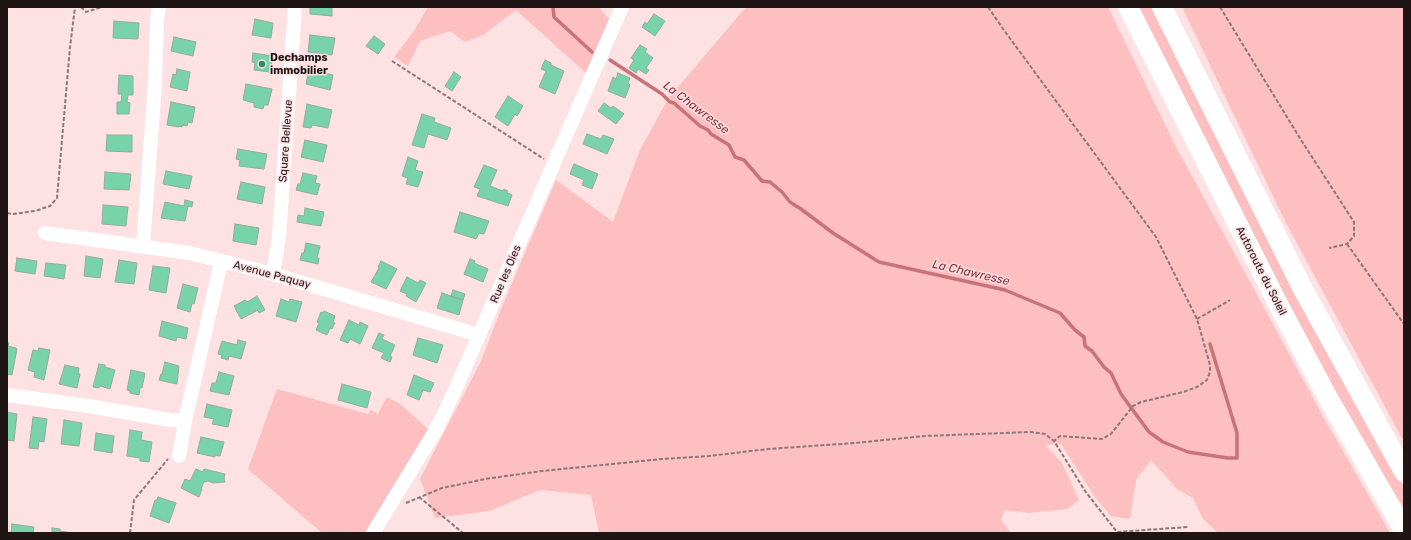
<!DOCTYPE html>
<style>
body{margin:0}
#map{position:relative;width:1411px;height:540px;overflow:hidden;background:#fee1e2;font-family:Rubik,sans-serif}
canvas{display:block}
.frame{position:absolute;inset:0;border:8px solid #1f1515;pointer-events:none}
</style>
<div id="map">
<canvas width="1411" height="540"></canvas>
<div class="frame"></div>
</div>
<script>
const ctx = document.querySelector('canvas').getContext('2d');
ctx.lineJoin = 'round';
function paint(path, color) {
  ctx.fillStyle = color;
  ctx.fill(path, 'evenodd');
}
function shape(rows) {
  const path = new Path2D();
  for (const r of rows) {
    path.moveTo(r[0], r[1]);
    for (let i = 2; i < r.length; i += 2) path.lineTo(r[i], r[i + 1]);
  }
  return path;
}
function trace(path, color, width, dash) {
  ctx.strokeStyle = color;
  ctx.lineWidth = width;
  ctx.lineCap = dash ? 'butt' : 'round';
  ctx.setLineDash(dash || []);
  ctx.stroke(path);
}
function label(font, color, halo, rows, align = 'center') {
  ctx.font = font + ' Rubik,sans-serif';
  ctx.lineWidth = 3;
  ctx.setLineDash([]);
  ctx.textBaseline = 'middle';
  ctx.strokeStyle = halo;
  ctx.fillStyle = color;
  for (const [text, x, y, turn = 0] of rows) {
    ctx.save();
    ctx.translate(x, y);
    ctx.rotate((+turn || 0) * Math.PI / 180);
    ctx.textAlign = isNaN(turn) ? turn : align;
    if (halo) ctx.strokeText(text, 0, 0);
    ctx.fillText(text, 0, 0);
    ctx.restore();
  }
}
paint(shape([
 [428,7,599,7,610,20,598,45,593,62,587,74,516,10,483,35,465,42,450,31,420,41,408,66,394,57,414,31],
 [746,7,1108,7,1176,147,1237,258,1321,413,1390,533,1218,533,1203,519,1193,498,1177,489,1151,460,1136,480,1130,519,1111,516,1095,497,1061,444,1045,445,1062,463,1079,500,1067,509,1029,513,1004,510,1001,520,1011,533,599,533,591,495,540,490,489,511,435,518,420,479,481,361,501,309,556,180,613,222,640,150,668,99],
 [1135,7,1153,7,1393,468,1404,487,1404,518,1333,394],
 [1182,7,1404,7,1404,442,1286,223],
 [277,389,368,414,371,410,378,414,386,398,389,398,399,403,429,430,366,533,322,533,248,469]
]), '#febfc1');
trace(shape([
 [553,7,554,17,592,52],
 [610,60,662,94,670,102,674,103,700,126,708,130,711,134,729,145,735,157,744,160,762,181,770,182,782,192,790,202,801,209,833,233,879,262,1005,290,1060,313,1075,330,1084,337,1085,346,1092,351,1104,367,1111,373,1121,394,1149,432,1163,442,1188,452,1228,458,1237,458,1237,433,1210,344]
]), '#c77379', 3.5);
const building = shape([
 [310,7,332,7,332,16,310,14,310,7],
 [654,14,665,21,655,36,642,27,645,22,647,24,654,14],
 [255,19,273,23,271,38,252,35,255,19],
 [114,21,139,23,138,39,113,38,114,21],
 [310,35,335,38,332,55,308,52,310,35],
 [374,36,385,44,378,54,366,46,374,36],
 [174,37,196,42,193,56,171,51,174,37],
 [640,45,647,49,645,52,653,58,646,68,649,70,646,74,638,69,636,73,629,68,634,60,631,58,640,45],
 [253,53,273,56,270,72,254,70,255,63,252,62,253,53],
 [545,60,551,63,551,65,564,71,555,94,539,87,546,71,541,69,545,60],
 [177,69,190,72,187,91,170,87,173,74,176,75,177,69],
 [309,69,333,75,330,90,306,84,309,69],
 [454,72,461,77,452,91,445,86,454,72],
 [618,73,630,78,628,83,630,85,625,98,608,91,613,77,616,79,618,73],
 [119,75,133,76,133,95,128,95,127,102,130,103,129,114,117,114,117,102,121,102,122,94,118,94,119,75],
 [246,84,272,89,268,105,264,105,263,109,254,107,254,103,243,100,246,84],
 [508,96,523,106,517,116,515,114,508,126,495,117,508,96],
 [171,102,195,107,192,123,188,122,187,126,182,125,182,127,179,126,179,127,167,125,171,102],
 [604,103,611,108,613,106,624,114,616,124,598,111,604,103],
 [307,104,332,110,328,128,312,125,311,128,303,127,307,104],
 [422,114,435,118,434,122,451,128,447,140,428,134,424,148,412,145,422,114],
 [587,134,601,139,603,135,614,139,607,154,583,144,587,134],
 [107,135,132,135,132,152,106,151,107,135],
 [305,140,327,145,323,162,301,157,305,140],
 [238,149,267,154,264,169,239,166,240,160,236,159,238,149],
 [408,157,418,161,415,170,423,172,418,187,406,184,408,178,402,176,408,157],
 [574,164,598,174,592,189,582,185,584,180,570,174,574,164],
 [484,165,497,170,490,186,503,191,504,189,508,191,507,193,512,195,508,206,477,196,480,189,474,187,484,165],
 [166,171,192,176,189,189,163,184,166,171],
 [105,172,131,174,129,190,104,189,105,172],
 [303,173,317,176,315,183,320,184,317,195,296,190,298,184,300,184,303,173],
 [241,182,265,187,262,204,237,199,241,182],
 [185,200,193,202,192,207,188,206,185,221,161,218,165,202,184,206,185,200],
 [103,205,128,207,126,226,102,224,103,205],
 [305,208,324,212,321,226,297,222,298,215,304,216,305,208],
 [460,212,489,221,484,234,479,233,476,239,454,232,460,212],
 [235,224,259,228,256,245,233,241,235,224],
 [306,243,320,246,317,258,319,258,318,264,300,260,302,253,304,253,306,243],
 [86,256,103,259,100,278,84,276,86,256],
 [17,258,37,261,35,274,15,271,17,258],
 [470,259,475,261,474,263,488,269,483,282,464,274,470,259],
 [119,260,137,263,134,284,115,282,119,260],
 [381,261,397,269,386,289,371,282,379,268,378,267,381,261],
 [46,263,66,265,64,279,44,276,46,263],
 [153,266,170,268,166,293,149,290,153,266],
 [407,277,418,283,420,280,426,283,416,302,406,296,407,294,400,291,407,277],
 [183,284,198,288,194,304,192,303,190,312,177,308,183,284],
 [453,290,465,294,463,300,451,296,453,290],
 [442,293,463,300,459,315,437,308,442,293],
 [257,296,265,310,259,313,258,310,241,319,234,306,245,300,247,302,257,296],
 [281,299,289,302,290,299,302,302,296,322,276,316,281,299],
 [324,311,335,316,333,322,335,323,332,329,330,328,327,335,316,330,319,323,317,322,321,312,323,313,324,311],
 [349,320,359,325,360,322,368,326,360,344,350,339,348,343,340,340,349,320],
 [162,321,188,328,186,339,177,337,176,341,159,336,162,321],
 [379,333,384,335,382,339,395,345,390,356,392,357,390,362,381,358,384,353,372,348,379,333],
 [418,338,443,345,437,363,413,355,418,338],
 [238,340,246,342,241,359,229,356,228,360,221,358,222,355,218,354,222,341,237,345,238,340],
 [7,342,9,343,8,346,16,348,17,349,12,375,7,374,7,342],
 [39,348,50,350,44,380,34,377,35,372,28,370,33,350,38,351,39,348],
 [165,362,179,366,177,384,159,380,161,374,162,374,165,362],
 [99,364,105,365,105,367,115,370,110,389,100,386,99,388,93,387,99,364],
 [65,365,79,368,78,374,80,374,77,388,59,384,65,365],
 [131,370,145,373,142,388,140,387,139,395,130,393,130,391,127,390,131,370],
 [219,372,234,376,229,395,210,391,212,383,216,383,219,372],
 [414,375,434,383,430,392,423,390,419,400,407,395,414,375],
 [342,384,371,392,367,408,338,400,342,384],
 [207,404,232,410,228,427,212,424,214,419,204,417,207,404],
 [7,412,17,414,14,441,7,440,7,412],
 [33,417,47,419,44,442,39,441,38,449,29,448,33,417],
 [64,420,82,423,79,446,61,444,64,420],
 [130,430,142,432,141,440,152,442,149,462,140,461,140,458,127,456,130,430],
 [96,433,114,436,112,453,94,450,96,433],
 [201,437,224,442,220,456,215,455,215,457,197,453,201,437],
 [196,469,203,472,204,469,225,474,224,478,225,482,213,483,208,481,204,482,201,488,202,489,199,497,181,488,185,479,190,481,196,469],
 [158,497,176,503,169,523,150,516,155,500,157,500,158,497],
 [12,524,34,527,33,533,11,533,12,524],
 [52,528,60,529,60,531,73,533,52,533,52,528]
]);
paint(building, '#79d3aa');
trace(building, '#93ab9f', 1);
trace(shape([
 [81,7,86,12,102,7],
 [988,7,1006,33,1156,237,1197,319,1210,365,1210,372,1207,380,1197,387,1183,392,1141,402,1133,406,1111,434,1102,439,1060,436,1054,441],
 [1220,7,1301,140,1354,222,1354,236,1347,244,1329,248],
 [392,61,544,159],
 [7,213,13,214,35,211,50,206,57,198,70,47,75,7],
 [1347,244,1404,324],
 [1197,319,1230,300],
 [419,497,463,533],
 [406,503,442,488,485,479,542,471,662,459,709,456,768,449,855,443,924,436,1031,432,1045,434,1054,441,1085,491,1117,532,1188,527],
 [130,533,134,500,168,459]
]), '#8b7878', 2, [4, 2]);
trace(shape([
 [45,233,189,253,273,274,479,335],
 [143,246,155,84,157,20,159,7],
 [273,274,279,237,295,7],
 [7,395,88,406,171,420,185,421],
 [179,456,185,421,221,262],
 [373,533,437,428,456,388,622,7]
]), '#fff', 14);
trace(shape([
 [1128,7,1278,304,1328,398,1404,530],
 [1162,7,1304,291,1404,472]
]), '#fff', 20);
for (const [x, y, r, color] of [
 [262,64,4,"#2b8e68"]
]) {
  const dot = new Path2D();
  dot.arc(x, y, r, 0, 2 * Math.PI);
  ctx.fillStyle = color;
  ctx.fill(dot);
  trace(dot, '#fee1e2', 1.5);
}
label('bold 11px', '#1f1515', '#fee1e2', [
 ["Dechamps",270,58],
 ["immobilier",270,71]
], 'left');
label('11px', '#1f1515', '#fee1e2', [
 ["Square Bellevue",286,141,-86],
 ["Autoroute du Soleil",1261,271,63],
 ["Rue les Oies",506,274,-67],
 ["Avenue Paquay",272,275,15]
]);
label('italic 12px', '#912c3b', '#fee1e2', [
 ["La Chawresse",696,108,37],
 ["La Chawresse",971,273,13]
]);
</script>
